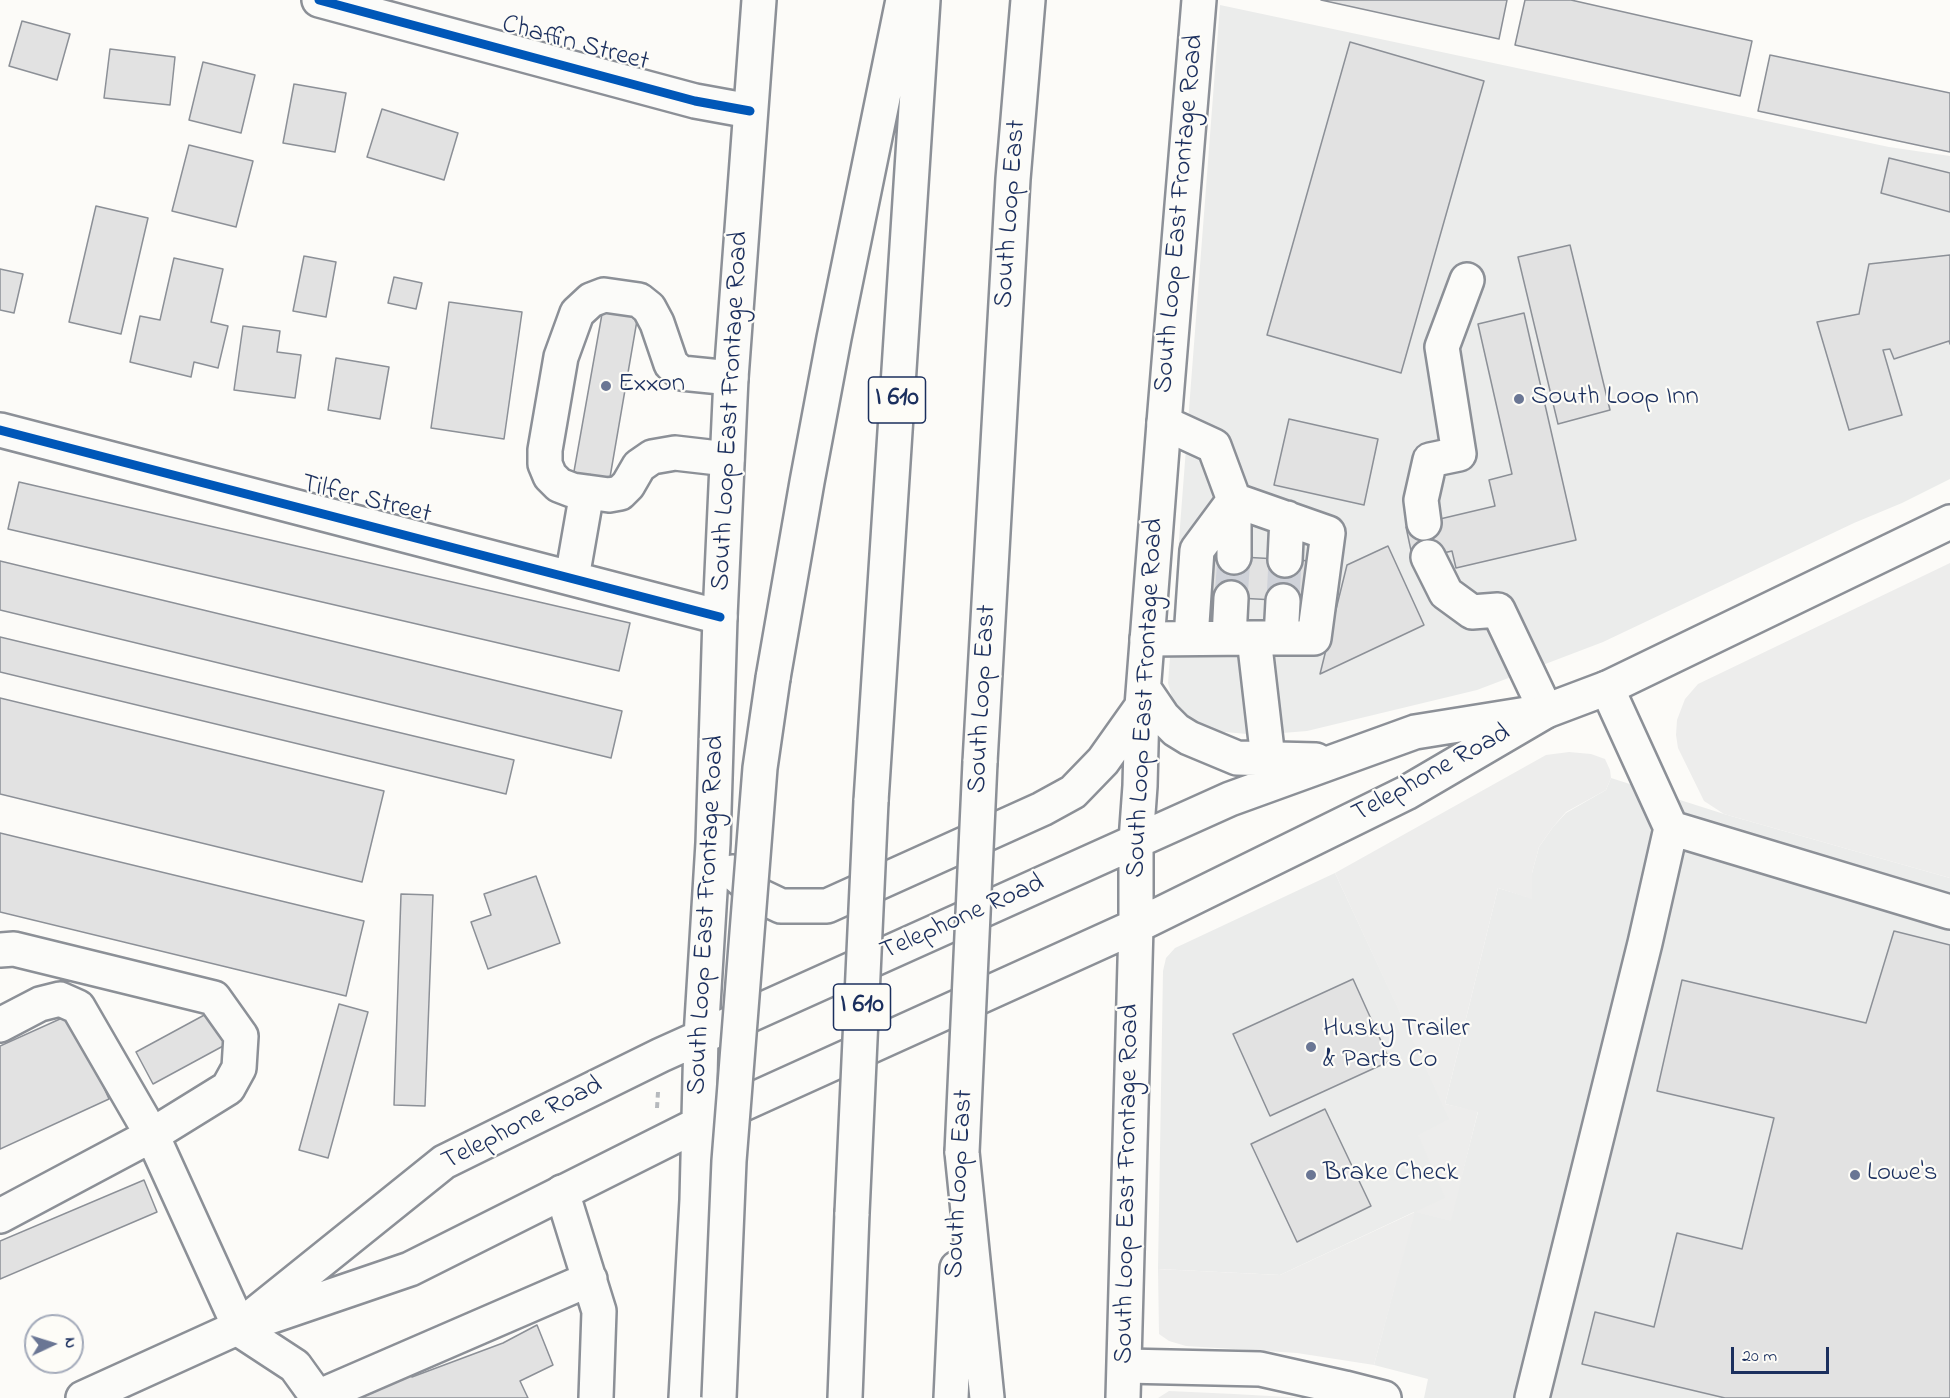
<!DOCTYPE html>
<style>
body{margin:0}
#map{position:relative;width:1950px;height:1398px;overflow:hidden;background:#fcfbf8;font-family:"Indie Flower",sans-serif}
canvas{display:block}
.north{position:absolute;left:24px;top:1314px;width:60px;height:60px;box-sizing:border-box;background:#fdfcf7;border:2px solid #a3aaba;border-radius:50%;rotate:86deg;font-size:16px;font-weight:700;line-height:24px;text-align:center;color:#1b2f5e}
.north::after{content:'';display:block;margin:auto;width:21px;height:27px;background:#6a7694;clip-path:polygon(50% 0,100% 100%,50% 72%,0 100%)}
.scale{position:absolute;left:1731px;top:1347px;width:98px;height:27px;box-sizing:border-box;border:3px solid #1b2f5e;border-top:0;padding-left:8px;font-size:18px;line-height:21px;white-space:nowrap;color:#1b2f5e;-webkit-text-stroke:4px #fdfcf7;paint-order:stroke}
</style>
<div id="map">
<canvas width="1950" height="1398"></canvas>
<div class="north">N</div>
<div class="scale">20 m</div>
</div>
<script>
const ctx = document.querySelector('canvas').getContext('2d');
ctx.lineJoin = 'round';
function paint(path, color) {
  ctx.fillStyle = color;
  ctx.fill(path, 'evenodd');
}
function shape(rows) {
  const path = new Path2D();
  for (const r of rows) {
    path.moveTo(r[0], r[1]);
    for (let i = 2; i < r.length; i += 2) path.lineTo(r[i], r[i + 1]);
  }
  return path;
}
function trace(path, color, width, dash) {
  ctx.strokeStyle = color;
  ctx.lineWidth = width;
  ctx.lineCap = dash ? 'butt' : 'round';
  ctx.setLineDash(dash || []);
  ctx.stroke(path);
}
function label(font, color, halo, rows, align = 'center') {
  ctx.font = font + ' "Indie Flower",sans-serif';
  ctx.lineWidth = 4.5;
  ctx.setLineDash([]);
  ctx.textBaseline = 'middle';
  ctx.strokeStyle = halo;
  ctx.fillStyle = color;
  for (const [text, x, y, turn = 0] of rows) {
    ctx.save();
    ctx.translate(x, y);
    ctx.rotate((+turn || 0) * Math.PI / 180);
    ctx.textAlign = isNaN(turn) ? turn : align;
    if (halo) ctx.strokeText(text, 0, 0);
    ctx.fillText(text, 0, 0);
    ctx.restore();
  }
}
paint(shape([
 [1220,5,1889,147,1950,156,1950,479,1902,503,1854,523,1603,642,1477,690,1307,731,1258,735,1214,731,1191,721,1174,704,1168,683],
 [1611,778,1724,814,1950,878,1950,1398,1424,1398,1428,1379,1374,1365,1414,1212,1280,1275,1158,1269,1163,971,1166,958,1175,948,1335,873,1450,1119,1445,1198,1450,1221,1478,1112,1445,1104,1498,888,1531,898,1532,873,1539,847,1553,827,1566,813,1606,790]
]), '#ebeceb');
paint(shape([
 [1950,563,1950,878,1724,814,1704,801,1678,748,1676,735,1677,720,1685,699,1698,684],
 [1569,752,1591,754,1605,759,1610,770,1611,778,1606,790,1566,812,1553,827,1539,847,1532,873,1532,899,1498,888,1445,1104,1478,1111,1451,1221,1415,1212,1374,1365,1297,1353,1186,1346,1169,1341,1159,1334,1158,1269,1280,1275,1445,1198,1418,1135,1449,1119,1335,873,1546,755],
 [1169,1391,1234,1394,1305,1398,1158,1398]
]), '#ededec');
const building = shape([
 [1321,0,1507,0,1499,39,1321,0],
 [1525,0,1571,0,1752,41,1740,96,1515,45,1525,0],
 [22,21,70,34,57,80,9,66,22,21],
 [1350,42,1484,81,1401,373,1267,335,1350,42],
 [110,49,175,57,170,105,104,98,110,49],
 [1770,55,1950,93,1950,152,1758,111,1770,55],
 [203,62,255,75,241,133,189,120,203,62],
 [294,84,346,93,335,152,283,143,294,84],
 [382,109,458,133,444,180,367,157,382,109],
 [189,145,253,161,236,227,172,211,189,145],
 [1889,158,1950,173,1950,212,1881,193,1889,158],
 [96,206,148,218,121,334,69,322,96,206],
 [1570,245,1610,410,1558,424,1518,257,1570,245],
 [1950,255,1950,344,1949,341,1894,359,1890,349,1883,350,1902,415,1849,430,1817,322,1859,314,1869,264,1950,255],
 [304,256,336,262,326,317,293,311,304,256],
 [174,258,223,269,211,322,228,326,218,368,194,362,191,377,130,362,140,316,160,320,174,258],
 [0,269,23,274,14,313,0,310,0,269],
 [394,277,422,283,416,309,388,303,394,277],
 [605,297,640,303,609,483,573,477,605,297],
 [449,302,522,312,504,439,431,428,449,302],
 [1524,313,1576,540,1456,568,1452,551,1413,560,1406,527,1495,506,1489,480,1512,474,1478,324,1524,313],
 [243,326,280,331,277,352,301,355,295,398,234,390,243,326],
 [336,358,389,367,380,419,328,410,336,358],
 [1289,419,1378,439,1364,505,1274,485,1289,419],
 [19,482,630,623,619,671,8,529,19,482],
 [1388,546,1424,625,1320,674,1347,565,1388,546],
 [1207,555,1312,561,1309,602,1204,596,1207,555],
 [0,561,622,711,611,758,0,610,0,561],
 [0,637,514,760,506,794,0,672,0,637],
 [0,698,384,791,362,882,0,794,0,698],
 [0,833,364,921,346,996,0,912,0,833],
 [536,876,560,943,488,969,471,922,491,915,484,894,536,876],
 [401,894,433,895,425,1106,394,1105,401,894],
 [1894,931,1950,945,1950,1398,1725,1398,1582,1364,1595,1312,1654,1327,1677,1233,1742,1249,1774,1118,1657,1091,1682,980,1866,1023,1894,931],
 [1353,979,1390,1061,1270,1116,1233,1034,1353,979],
 [339,1004,368,1012,328,1158,299,1150,339,1004],
 [208,1013,225,1045,153,1084,136,1052,208,1013],
 [71,1014,109,1099,0,1149,0,1046,71,1014],
 [1325,1109,1371,1206,1297,1242,1251,1144,1325,1109],
 [144,1180,157,1212,0,1279,0,1241,144,1180],
 [537,1325,553,1365,520,1381,528,1398,346,1398,409,1372,412,1377,503,1343,537,1325]
]);
paint(building, '#e2e2e2');
trace(building, '#8c9097', 1.5);
trace(shape([
 [1231,598,1234,557],
 [1283,601,1285,560]
]), '#cfd2d9', 33, [33, 16]);
const minor = shape([
 [319,0,695,101,750,111],
 [1164,423,1214,446,1234,500,1328,533,1314,638,1254,638],
 [0,430,720,617],
 [587,492,609,495,620,493,628,485,639,466,652,457,675,453,727,459],
 [1424,523,1421,500,1430,460,1459,454,1442,347,1467,280],
 [1234,557,1234,500],
 [1428,557,1446,593,1472,612,1498,610,1546,711],
 [1285,560,1287,518],
 [572,578,587,492,572,490,559,485,550,476,545,464,545,450,561,357,577,313,591,300,604,295,639,300,649,308,657,323,671,364,681,373,731,378],
 [1191,638,1197,550,1234,500],
 [1229,638,1231,598],
 [1281,638,1283,601],
 [1147,639,1254,638,1268,759],
 [1671,828,1950,912],
 [0,950,14,949,214,998,241,1036,239,1068,228,1088,152,1135,78,1007,60,999,40,1004,0,1025],
 [562,1192,599,1311,596,1398],
 [0,1216,152,1135,239,1326],
 [237,1328,295,1366,318,1398],
 [1125,1366,1260,1369,1345,1388,1384,1398],
 [318,1397,590,1279],
 [1532,1398,1645,943,1671,828,1607,688]
]);
const major = shape([
 [1144,689,1163,717,1176,730,1189,738,1237,758,1316,760],
 [733,872,760,896,781,906,827,906,1042,809,1073,792,1103,761,1142,706],
 [255,1314,444,1162,661,1055,1230,799,1415,732,1527,714],
 [83,1398,237,1328,410,1269,699,1124,1136,926,1406,793,1546,711,1607,688,1950,522],
 [686,1398,697,1200,701,1037,713,843,720,617,731,378,759,0],
 [1123,1398,1136,926,1136,841,1140,786,1142,706,1164,423,1199,0]
]);
const highway = shape([
 [773,678,807,482,834,338,903,0],
 [980,762,1013,179,1028,0],
 [871,801,923,0],
 [962,1152,987,1398],
 [845,1398,852,1213],
 [951,1398,957,1268]
]);
trace(minor, '#8c9097', 38);
trace(major, '#8c9097', 38);
trace(highway, '#8c9097', 38);
trace(shape([
 [657,1108,658,1092]
]), '#b6b9bd', 4, [6, 4.5]);
trace(minor, '#fbfbf9', 33);
trace(major, '#fbfbf9', 33);
trace(highway, '#fbfbf9', 33);
const highwayBridge = shape([
 [962,1152,980,762],
 [852,1213,871,801],
 [719,1398,729,1161,760,768,773,678]
]);
trace(highwayBridge, '#8c9097', 38, []);
trace(highwayBridge, '#fbfbf9', 33);
trace(shape([
 [319,0,695,101,750,111],
 [0,430,720,617]
]), '#0057b8', 9);
for (const [x, y, r, color] of [
 [606,386,6,"#6a7694"],
 [1519,399,6,"#6a7694"],
 [1311,1047,6,"#6a7694"],
 [1311,1175,6,"#6a7694"],
 [1855,1175,6,"#6a7694"]
]) {
  const dot = new Path2D();
  dot.arc(x, y, r, 0, 2 * Math.PI);
  ctx.fillStyle = color;
  ctx.fill(dot);
  trace(dot, '#fdfcf7', 2);
}
for (const [x, y, w] of [
 [897,400,57],
 [862,1007,57]
]) {
  const box = new Path2D();
  box.roundRect(x - w / 2, y - 23, w, 46, 4.5);
  ctx.fillStyle = '#fdfcf7';
  ctx.fill(box);
  trace(box, '#1b2f5e', 1.5);
}
label('bold 26px', '#1b2f5e', null, [
 ["I 610",897,400],
 ["I 610",862,1007]
]);
label('27px', '#1b2f5e', '#fdfcf7', [
 ["Chaffin Street",575,45,15],
 ["South Loop East",1012,214,-86],
 ["South Loop East Frontage Road",1181,214,-85],
 ["South Loop East Frontage Road",732,411,-87],
 ["Tilfer Street",366,501,14],
 ["South Loop East Frontage Road",1147,698,-87],
 ["South Loop East",984,699,-87],
 ["Telephone Road",1432,775,-29],
 ["South Loop East Frontage Road",708,915,-87],
 ["Telephone Road",963,919,-24],
 ["Telephone Road",523,1125,-27],
 ["South Loop East",961,1184,-87],
 ["South Loop East Frontage Road",1129,1184,-89]
]);
label('27px', '#1b2f5e', '#fdfcf7', [
 ["Exxon",618,386],
 ["South Loop Inn",1531,399],
 ["Husky Trailer",1323,1031],
 ["& Parts Co",1323,1062],
 ["Brake Check",1323,1175],
 ["Lowe's",1867,1175]
], 'left');
</script>
